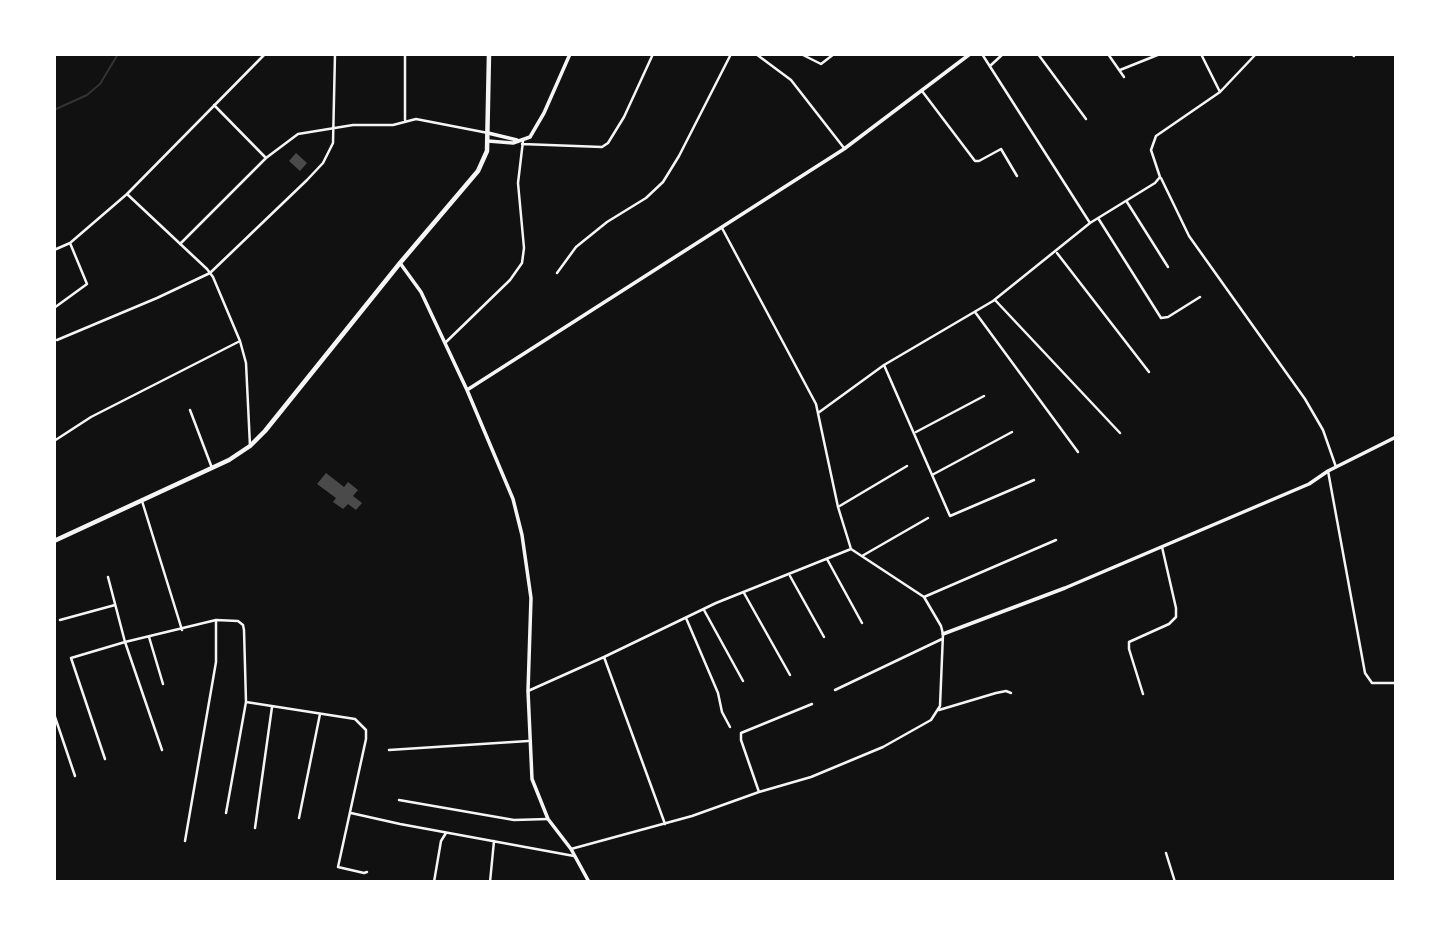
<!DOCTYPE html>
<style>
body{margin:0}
#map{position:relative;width:1450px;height:936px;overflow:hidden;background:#111;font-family:Raleway,sans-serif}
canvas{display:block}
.frame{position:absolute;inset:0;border:56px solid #fff;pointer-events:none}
</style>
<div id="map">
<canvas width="1450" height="936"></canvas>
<div class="frame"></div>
</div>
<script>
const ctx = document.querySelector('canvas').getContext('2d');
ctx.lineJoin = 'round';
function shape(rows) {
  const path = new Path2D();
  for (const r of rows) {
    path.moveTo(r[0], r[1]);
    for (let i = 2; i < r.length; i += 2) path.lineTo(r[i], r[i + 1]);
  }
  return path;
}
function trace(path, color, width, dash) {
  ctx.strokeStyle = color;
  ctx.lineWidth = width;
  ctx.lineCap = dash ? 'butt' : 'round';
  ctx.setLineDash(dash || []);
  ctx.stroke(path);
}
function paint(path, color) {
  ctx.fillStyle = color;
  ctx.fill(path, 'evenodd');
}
trace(shape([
 [54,110,87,95,100,84,118,54]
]), '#333', 2);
paint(shape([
 [296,153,307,163,300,171,289,161],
 [326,473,344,487,348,482,358,490,353,496,362,503,356,510,348,504,343,509,333,502,336,498,317,484]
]), '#4a4a4a');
trace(shape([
 [405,54,405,120],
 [756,54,791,80,844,148],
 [801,54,821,64,834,54],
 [982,54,1090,223],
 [1038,54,1086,119],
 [1108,54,1124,77],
 [1201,54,1220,92],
 [1352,54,1354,56],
 [990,66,1003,54],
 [1120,70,1160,54],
 [922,91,975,161,979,161,1001,149,1017,176],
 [214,105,265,157],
 [522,144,602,147,608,143,624,117,653,54],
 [1161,178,1189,236,1305,399,1323,430,1336,467],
 [127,194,207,269,213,277,240,341,246,363,250,446],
 [1127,202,1168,267],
 [1098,218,1161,318,1168,317,1200,297],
 [180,244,266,158,298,134,353,125,393,125,416,119,488,133],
 [54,250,70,243,127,194,265,54],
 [1057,253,1149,372],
 [557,273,576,247,607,222,646,198,663,182,679,156,731,54],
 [995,300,1120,433],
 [54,308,87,284,70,243],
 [975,312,1078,452],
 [57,340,157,298,210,273,307,180,323,163,333,143,335,54],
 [445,343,510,280,522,263,524,248,518,183,523,141],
 [884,365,950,516,1034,480],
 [190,410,212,468],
 [818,413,884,365,993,301,1090,223,1155,183,1160,177,1151,150,1156,136,1220,92,1256,54],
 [916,432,984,396],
 [54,441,91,417,240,341],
 [1328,471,1365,673,1372,683,1396,683],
 [932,475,1012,432],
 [142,501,182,630],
 [838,507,907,466],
 [862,556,928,518],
 [827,559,862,623],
 [790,576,824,637],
 [108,577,125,642,162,750],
 [744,593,790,675],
 [924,597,1056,540],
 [704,610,743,681],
 [686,618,718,693,722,712,730,727],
 [60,620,115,605],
 [149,637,163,684],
 [604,657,665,824],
 [835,690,942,639],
 [528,691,604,657,716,603,851,549],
 [1143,694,1129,649,1129,642,1169,624,1176,617,1176,608,1162,547],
 [939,710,996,693,1006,691,1011,693],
 [54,714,75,776],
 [389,750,528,741],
 [105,759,71,658,125,642,216,620,238,621,243,625,244,630,246,702,355,719,366,730,366,739,338,867,364,873,367,872],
 [759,792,741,740,741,733,812,704],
 [399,800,514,820,548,819],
 [226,813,246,702],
 [351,813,400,824,574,856],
 [299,818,320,714],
 [255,828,272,707],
 [185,841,216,662,216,620],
 [571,849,692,816,759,792,811,777,883,747,931,720,940,706,943,634,941,626,924,597,851,549,838,507,816,404,722,228],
 [1166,853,1175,882],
 [434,882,441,841,446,833],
 [490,882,494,841]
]), '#f5f5f5', 2.5);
trace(shape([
 [488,133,517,140],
 [488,141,513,143,530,137,544,113,570,54],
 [400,263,421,292,467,390,513,499,522,535,531,598,528,691,532,779,548,819,571,849,589,882],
 [467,390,844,149,970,54],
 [943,634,1065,588,1309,484,1328,471,1396,437]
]), '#f5f5f5', 3.5);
trace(shape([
 [54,541,229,460,250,446,265,431,400,263,478,171,487,151,489,54]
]), '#f5f5f5', 4.5);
</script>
